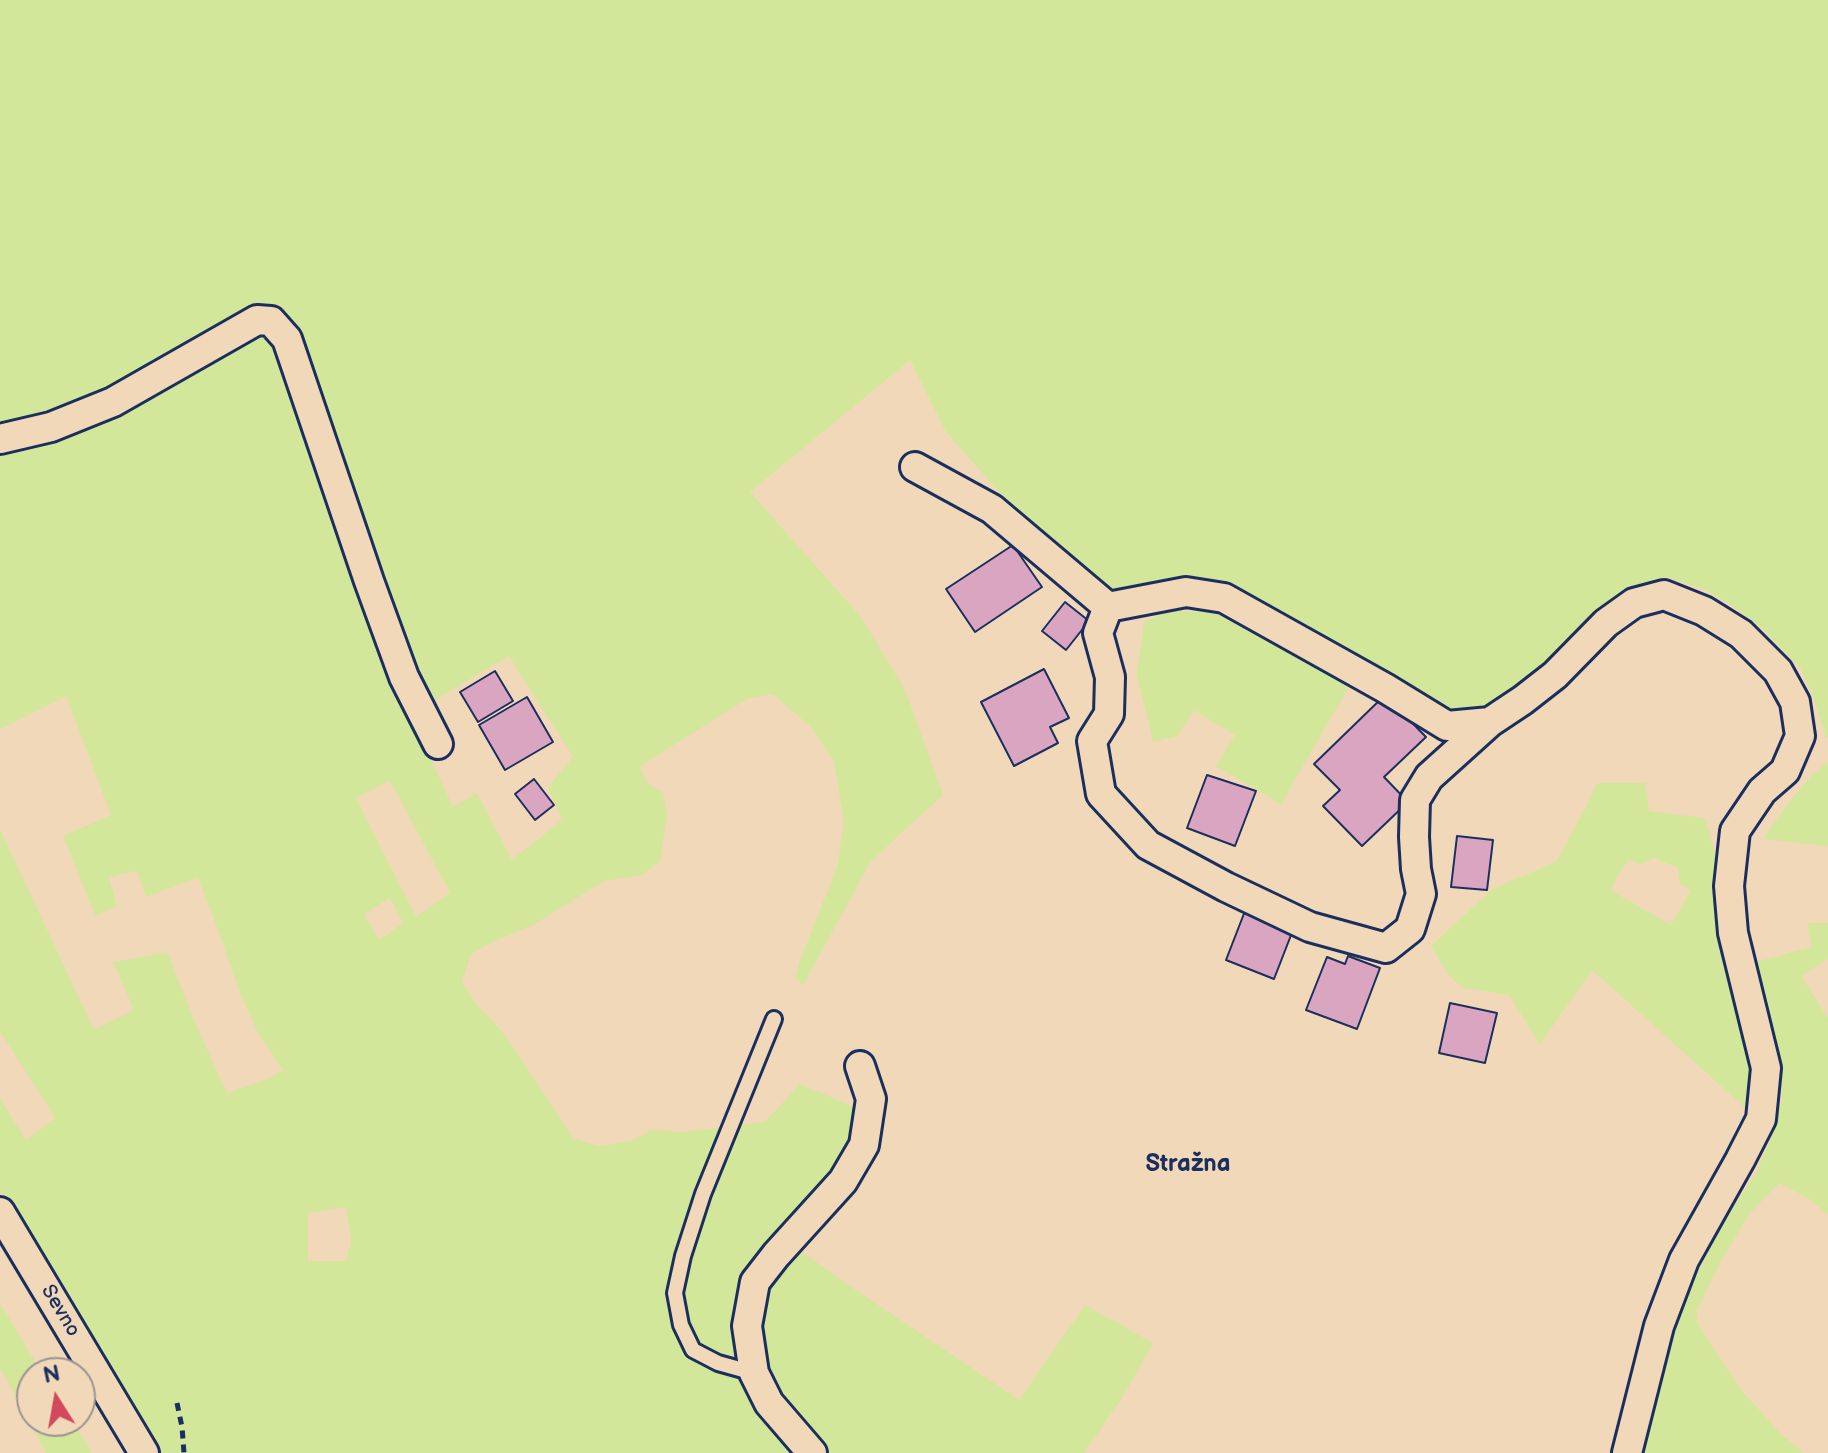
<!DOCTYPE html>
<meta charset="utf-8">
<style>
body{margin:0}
#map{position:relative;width:1828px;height:1453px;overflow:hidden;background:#f1d8b8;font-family:"Balsamiq Sans",sans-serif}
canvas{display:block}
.north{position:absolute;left:16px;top:1357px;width:80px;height:80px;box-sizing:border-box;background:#f1d8b8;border:2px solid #9b9494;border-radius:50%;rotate:349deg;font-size:22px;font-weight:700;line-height:32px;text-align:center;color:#1b2f5e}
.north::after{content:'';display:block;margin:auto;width:28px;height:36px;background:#d1495b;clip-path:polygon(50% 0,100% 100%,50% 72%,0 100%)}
</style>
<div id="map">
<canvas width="1828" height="1453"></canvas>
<div class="north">N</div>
</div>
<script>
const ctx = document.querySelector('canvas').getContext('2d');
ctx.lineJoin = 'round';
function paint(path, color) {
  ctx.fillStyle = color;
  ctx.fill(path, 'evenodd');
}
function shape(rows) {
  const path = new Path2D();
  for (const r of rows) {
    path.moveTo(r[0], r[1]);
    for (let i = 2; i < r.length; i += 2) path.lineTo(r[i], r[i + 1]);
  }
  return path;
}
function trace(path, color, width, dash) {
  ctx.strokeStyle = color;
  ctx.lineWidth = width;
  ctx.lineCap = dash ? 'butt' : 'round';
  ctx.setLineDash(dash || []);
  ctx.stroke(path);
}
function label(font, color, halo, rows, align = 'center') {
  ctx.font = font + ' "Balsamiq Sans",sans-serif';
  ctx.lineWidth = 7;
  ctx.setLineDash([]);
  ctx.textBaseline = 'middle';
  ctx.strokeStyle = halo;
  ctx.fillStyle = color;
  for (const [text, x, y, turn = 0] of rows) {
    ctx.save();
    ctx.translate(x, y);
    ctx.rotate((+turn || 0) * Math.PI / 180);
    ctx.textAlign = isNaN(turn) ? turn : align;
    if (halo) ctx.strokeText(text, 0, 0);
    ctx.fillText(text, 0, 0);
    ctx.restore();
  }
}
paint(shape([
 [0,0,1828,0,1828,737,1826,737,1812,693,1800,668,1764,630,1734,607,1704,589,1666,577,1630,586,1608,604,1554,662,1483,715,1458,712,1424,696,1376,666,1314,636,1230,592,1131,593,1107,588,1008,502,946,432,910,360,750,492,861,617,906,692,943,795,871,861,803,985,795,978,799,963,837,867,844,823,834,762,812,728,777,698,772,694,747,699,640,766,647,783,663,793,667,814,660,861,642,875,604,881,535,924,493,942,471,954,462,982,477,1005,499,1028,514,1048,574,1139,600,1146,631,1141,652,1130,684,1132,765,1122,800,1084,852,1106,858,1126,845,1166,788,1225,742,1343,802,1453,159,1453,58,1283,0,1191,0,1099,26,1140,55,1118,0,1031,0,829,94,1030,134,1010,113,962,167,952,196,1025,227,1093,268,1079,283,1070,258,1033,240,993,215,922,198,878,146,897,137,871,109,877,117,907,95,915,63,836,111,815,66,696,0,729,0,449,264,331,277,342,422,740,453,807,477,793,512,860,562,820,548,787,573,757,509,656,430,703,419,685,288,318,276,304,263,304,252,309,132,385,0,431],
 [390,781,450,893,416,917,356,798],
 [390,898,403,923,379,940,364,914],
 [346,1207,351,1241,346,1261,308,1261,308,1213],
 [1169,611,1230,613,1351,683,1281,804,1216,766,1235,735,1194,710,1177,736,1153,742,1137,675,1144,622],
 [1828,762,1828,846,1763,839,1783,810,1811,776],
 [1597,783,1645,783,1649,811,1705,818,1716,857,1720,899,1719,924,1720,943,1752,1048,1753,1115,1592,970,1540,1044,1509,995,1463,988,1449,976,1431,946,1492,889,1556,862,1585,809],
 [1654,858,1678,868,1680,884,1690,891,1671,925,1610,890,1628,859,1640,865],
 [1808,923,1828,923,1828,959,1801,976,1828,1018,1828,1214,1806,1197,1779,1183,1749,1214,1720,1263,1697,1310,1697,1323,1741,1390,1781,1434,1804,1453,1639,1453,1682,1307,1693,1281,1727,1216,1756,1173,1773,1133,1782,1100,1781,1068,1774,1032,1752,963,1811,947],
 [795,1247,853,1288,1019,1400,1085,1305,1153,1343,1122,1398,1084,1453,826,1453,815,1443,769,1380,761,1336,763,1305,772,1273],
 [0,1303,42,1373,32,1373,32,1421,73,1421,92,1453,46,1453,0,1367]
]), '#d3e79b');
const building = shape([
 [1013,545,1042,587,975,632,946,589,1013,545],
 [1065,602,1089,621,1066,650,1042,631,1065,602],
 [1044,669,1069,718,1050,727,1058,743,1014,766,981,702,1044,669],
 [495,671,513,701,478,722,460,692,495,671],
 [1385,695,1426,737,1384,777,1408,802,1362,846,1323,806,1340,790,1314,764,1385,695],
 [527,697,553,742,505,770,479,725,527,697],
 [1207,775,1256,791,1235,846,1187,828,1207,775],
 [534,779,554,805,535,820,515,794,534,779],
 [1457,836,1493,840,1487,890,1451,887,1457,836],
 [1245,911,1293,930,1274,979,1226,960,1245,911],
 [1348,956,1380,968,1357,1029,1306,1010,1327,957,1345,964,1348,956],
 [1450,1003,1497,1013,1485,1063,1439,1053,1450,1003]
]);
paint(building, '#d9a5c1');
trace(building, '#1b2f5e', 2);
const lane = shape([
 [754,1373,718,1363,693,1350,681,1325,675,1293,683,1256,703,1194,774,1019]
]);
const street = shape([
 [0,439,51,427,113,402,257,320,271,321,287,339,369,581,404,677,438,744],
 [915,467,992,509,1108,607],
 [1490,722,1447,726,1385,688,1224,598,1186,592,1108,607,1098,633,1110,677,1109,714,1092,741,1101,794,1148,845,1226,887,1310,927,1386,948,1410,929,1421,894,1416,869,1414,837,1415,800,1429,777,1490,722,1523,700,1555,675,1606,623,1634,603,1664,595,1704,611,1741,634,1778,671,1795,702,1800,736,1785,771,1762,791,1735,831,1729,886,1733,933,1766,1068,1761,1119,1740,1160,1684,1260,1659,1326,1627,1453],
 [0,1212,144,1453],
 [812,1453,769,1403,754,1373,747,1326,755,1282,776,1255,843,1181,864,1145,871,1099,860,1066]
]);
trace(lane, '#1b2f5e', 20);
trace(street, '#1b2f5e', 34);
trace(shape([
 [177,1403,182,1427,184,1453]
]), '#1b2f5e', 5, [8, 6]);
trace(lane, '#f1d8b8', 14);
trace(street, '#f1d8b8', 28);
label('20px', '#1b2f5e', '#f1d8b8', [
 ["Sevno",60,1311,59]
]);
label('bold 24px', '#1b2f5e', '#f1d8b8', [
 ["Stražna",1188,1165]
]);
</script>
